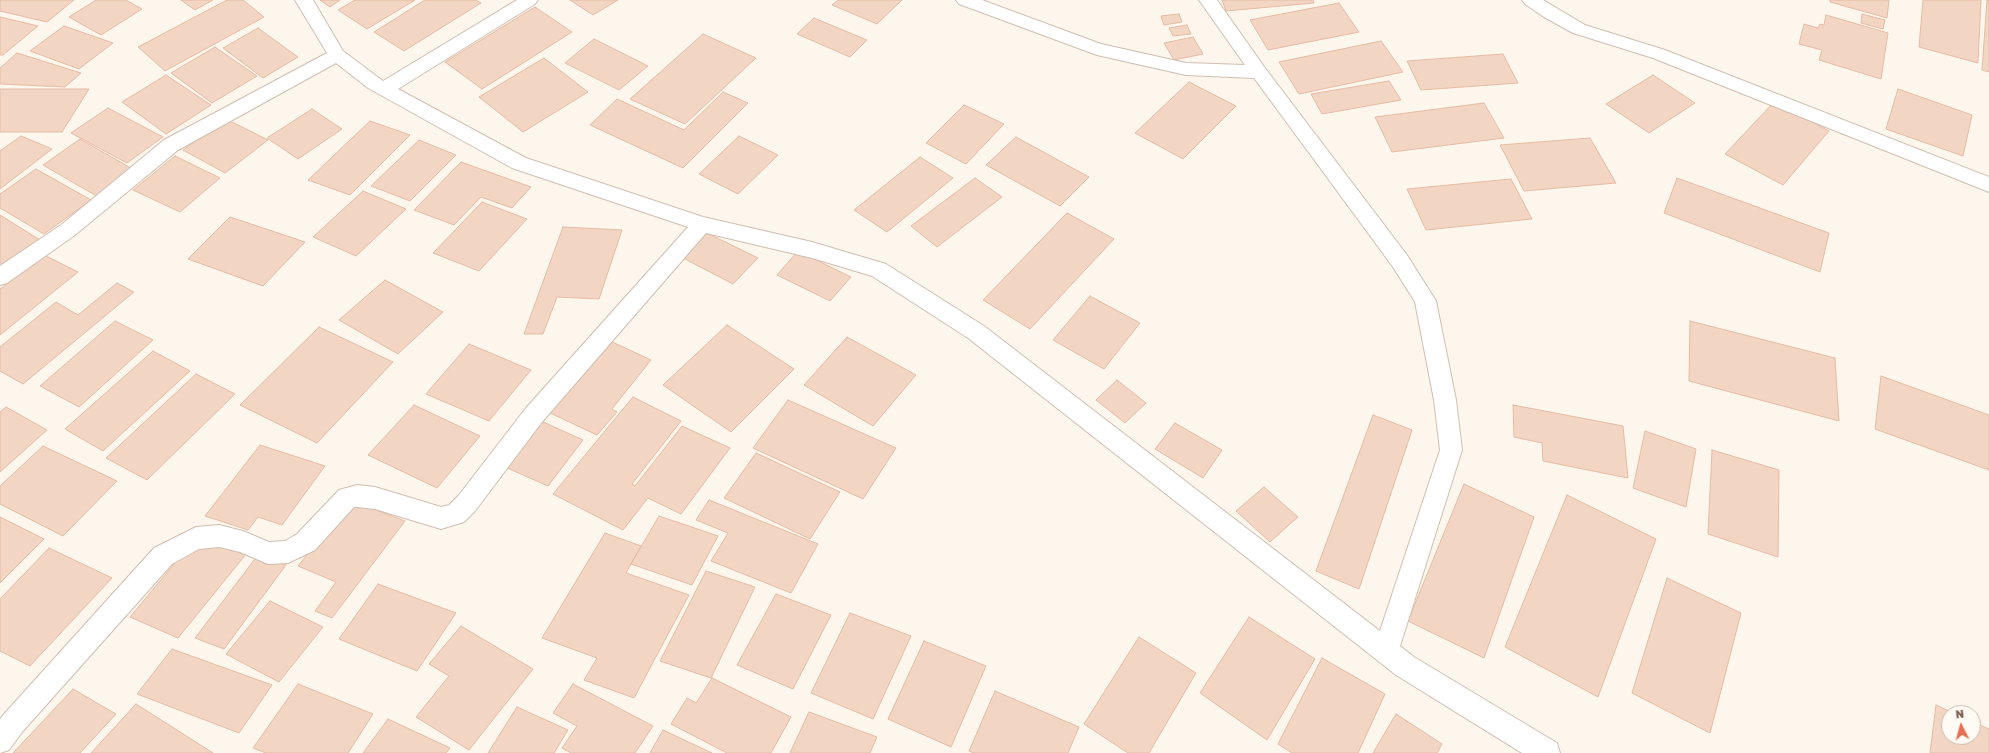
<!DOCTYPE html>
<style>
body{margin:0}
#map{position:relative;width:1989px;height:753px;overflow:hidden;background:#fdf6ec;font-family:"Golos Text",sans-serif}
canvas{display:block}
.north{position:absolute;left:1941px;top:705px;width:40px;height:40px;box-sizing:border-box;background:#fffaf3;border:1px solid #cabbb1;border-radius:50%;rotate:354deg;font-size:11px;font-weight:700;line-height:16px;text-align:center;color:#7a5c4d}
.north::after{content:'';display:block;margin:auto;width:14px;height:18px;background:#e76f51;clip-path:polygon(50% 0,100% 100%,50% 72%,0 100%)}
</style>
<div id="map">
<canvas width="1989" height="753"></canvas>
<div class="north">N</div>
</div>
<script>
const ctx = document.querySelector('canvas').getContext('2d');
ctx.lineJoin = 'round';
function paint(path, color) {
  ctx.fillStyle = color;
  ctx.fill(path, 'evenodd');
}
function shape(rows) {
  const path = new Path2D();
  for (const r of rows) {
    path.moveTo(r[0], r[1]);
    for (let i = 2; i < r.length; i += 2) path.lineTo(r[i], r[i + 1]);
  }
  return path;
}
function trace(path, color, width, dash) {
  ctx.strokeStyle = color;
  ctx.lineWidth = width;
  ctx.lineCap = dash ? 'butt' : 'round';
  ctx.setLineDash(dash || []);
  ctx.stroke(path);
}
const building = shape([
 [0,0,74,0,47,22,0,11,0,0],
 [96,0,126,0,142,9,101,35,69,17,96,0],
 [181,0,213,0,195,10,181,0],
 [227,0,243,0,264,17,165,71,138,47,227,0],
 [320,0,340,0,330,7,320,0],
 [355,0,415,0,367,29,338,10,355,0],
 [425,0,476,0,481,3,404,51,374,32,425,0],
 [570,0,618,0,593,15,570,0],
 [838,0,902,0,877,24,832,5,838,0],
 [1222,0,1313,0,1314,3,1226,11,1222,0],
 [1830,0,1889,0,1887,18,1830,2,1830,0],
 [1923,0,1981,0,1978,63,1919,47,1923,0],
 [1987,0,1989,0,1989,72,1982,70,1987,0],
 [1339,3,1359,32,1268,50,1250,20,1339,3],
 [535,7,572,32,482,89,445,62,535,7],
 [1179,14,1182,22,1164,25,1161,16,1179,14],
 [1862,14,1885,20,1883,29,1861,23,1862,14],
 [1826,15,1888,33,1881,79,1819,60,1822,50,1799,44,1804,24,1818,28,1820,24,1824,25,1826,15],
 [0,17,38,26,3,55,0,55,0,17],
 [814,18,867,40,850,57,797,34,814,18],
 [1187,25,1191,34,1173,36,1169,28,1187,25],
 [64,26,113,43,79,69,30,51,64,26],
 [258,28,298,57,263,78,223,48,258,28],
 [703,34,756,58,685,124,630,99,703,34],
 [1193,37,1203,54,1174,60,1164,43,1193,37],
 [594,39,648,66,619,90,565,63,594,39],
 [1381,41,1403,72,1299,94,1279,62,1381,41],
 [215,47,257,76,212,103,171,73,215,47],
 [17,53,81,73,65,87,0,84,0,68,17,53],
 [1503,54,1518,83,1421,90,1407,61,1503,54],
 [544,58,588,92,523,132,479,97,544,58],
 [166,75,211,105,166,134,122,102,166,75],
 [1653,75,1695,103,1649,133,1606,104,1653,75],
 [1389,81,1401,100,1322,114,1311,94,1389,81],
 [1189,82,1236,106,1183,159,1135,133,1189,82],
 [0,89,89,89,62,132,0,132,0,89],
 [1898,89,1972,115,1963,156,1886,129,1898,89],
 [723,92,748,103,683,168,590,125,617,99,684,130,723,92],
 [1774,102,1829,131,1783,185,1725,154,1774,102],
 [1484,103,1504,138,1392,152,1375,117,1484,103],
 [964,105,1004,124,966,164,926,143,964,105],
 [108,108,163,137,127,163,71,133,108,108],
 [312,109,342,129,298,159,267,138,312,109],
 [226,119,268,140,225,173,183,150,226,119],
 [370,121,410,135,350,195,308,180,370,121],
 [21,136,52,149,0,189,0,151,21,136],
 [739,136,778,155,738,194,699,174,739,136],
 [1016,137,1089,177,1060,206,986,165,1016,137],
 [1590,138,1616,183,1524,191,1500,145,1590,138],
 [80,139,136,171,100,198,43,165,80,139],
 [419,140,456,155,410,201,371,186,419,140],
 [175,156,220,178,180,212,133,190,175,156],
 [920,157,953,178,887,232,854,210,920,157],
 [461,162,531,187,512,208,481,197,454,225,414,210,461,162],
 [36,169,91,200,44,234,0,208,0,194,36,169],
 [975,178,1002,197,937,247,911,226,975,178],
 [1677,178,1829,233,1820,272,1664,213,1677,178],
 [1511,179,1532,219,1426,230,1407,189,1511,179],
 [363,191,406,209,356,256,313,237,363,191],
 [482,202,527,219,479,271,433,253,482,202],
 [1067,213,1114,239,1030,329,983,300,1067,213],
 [0,215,40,240,0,268,0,215],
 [230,217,305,242,263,286,188,259,230,217],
 [563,227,622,230,599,299,557,297,543,334,524,334,563,227],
 [707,233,758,258,733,284,683,258,707,233],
 [798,251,851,277,830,301,777,275,798,251],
 [44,255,78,272,0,335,0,289,44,255],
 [385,280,443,312,398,354,339,320,385,280],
 [117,283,134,292,23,384,0,371,0,347,56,302,78,315,117,283],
 [1090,296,1140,323,1104,369,1053,340,1090,296],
 [115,321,153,340,79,407,40,386,115,321],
 [1690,321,1835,358,1839,421,1689,381,1690,321],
 [727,325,794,369,731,432,663,385,727,325],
 [319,327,393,362,317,443,240,405,319,327],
 [847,337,916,375,873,426,804,385,847,337],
 [608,340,651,360,612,409,617,412,597,435,548,412,608,340],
 [469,344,531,370,489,421,426,394,469,344],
 [153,351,190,371,103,451,65,429,153,351],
 [196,374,235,394,147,480,106,458,196,374],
 [1881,376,1989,415,1989,470,1875,429,1881,376],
 [1117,380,1146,403,1125,423,1096,400,1117,380],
 [633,397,681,421,632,484,635,486,682,426,730,448,681,514,648,498,623,530,553,494,633,397],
 [788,400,896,448,863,499,753,448,788,400],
 [414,405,480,436,437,488,368,455,414,405],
 [1513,405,1623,426,1628,478,1543,461,1542,443,1514,437,1513,405],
 [6,407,47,430,0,472,0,412,6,407],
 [1373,415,1412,430,1359,589,1316,571,1373,415],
 [541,421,583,440,548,486,505,467,541,421],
 [1175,423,1222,450,1203,478,1155,449,1175,423],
 [1645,431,1696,449,1686,507,1633,488,1645,431],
 [260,445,325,466,282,525,258,517,248,530,205,516,260,445],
 [43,446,117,481,63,536,0,504,0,486,43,446],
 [1712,450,1779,470,1778,557,1708,534,1712,450],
 [756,453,840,492,810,539,724,498,756,453],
 [1464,484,1534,517,1484,658,1408,621,1464,484],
 [1264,487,1298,517,1270,542,1236,511,1264,487],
 [1567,495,1656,539,1598,697,1505,647,1567,495],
 [350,500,405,521,332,618,315,611,336,582,298,566,350,500],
 [709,500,818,544,791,593,711,561,728,533,696,520,709,500],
 [659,516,718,536,692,585,631,564,659,516],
 [0,517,44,539,0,583,0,517],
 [605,533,641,546,626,573,689,595,634,698,584,680,597,658,542,638,605,533],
 [199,534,247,553,178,638,130,617,199,534],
 [49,548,112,578,30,666,0,651,0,599,49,548],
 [258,555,286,565,224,649,195,638,258,555],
 [706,571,755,587,711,678,660,661,706,571],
 [1667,578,1741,613,1710,733,1632,693,1667,578],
 [378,584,456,613,417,671,339,639,378,584],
 [776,594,831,615,793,689,737,665,776,594],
 [270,601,323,627,279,682,226,654,270,601],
 [850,613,911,636,873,719,811,693,850,613],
 [1249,617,1315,659,1267,740,1200,693,1249,617],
 [461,626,533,669,469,750,416,717,449,676,429,664,461,626],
 [1139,637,1196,673,1149,753,1128,753,1084,724,1139,637],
 [924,641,986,666,951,747,888,719,924,641],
 [172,649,272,685,239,733,137,694,172,649],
 [1322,658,1385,694,1358,753,1292,753,1278,744,1322,658],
 [712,678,791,717,771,753,727,753,671,724,687,698,696,703,712,678],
 [298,684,373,714,348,753,266,753,253,748,298,684],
 [573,684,653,726,635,753,571,753,562,748,577,726,553,713,573,684],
 [73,689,116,714,80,753,13,753,73,689],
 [995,691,1079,727,1068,753,974,753,969,751,995,691],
 [136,704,213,753,91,753,136,704],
 [1936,705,1953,713,1949,713,1949,737,1973,737,1973,722,1989,729,1989,753,1930,753,1936,705],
 [517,707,568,730,554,753,488,753,517,707],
 [809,712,877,737,870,753,790,753,809,712],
 [1396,714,1442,744,1437,753,1373,753,1396,714],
 [388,719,450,748,446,753,363,753,388,719],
 [663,730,712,753,650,753,663,730]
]);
paint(building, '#f3d5c3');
trace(building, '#e6bba3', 1);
const minor = shape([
 [295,0,313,0,343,51,383,81,517,0,538,0,535,4,398,89,526,158,703,217,812,242,886,264,984,326,1380,631,1440,450,1434,400,1415,302,1393,267,1254,78,1186,75,1097,55,959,4,956,0,982,0,1101,44,1186,63,1245,65,1199,0,1217,0,1265,68,1407,255,1436,301,1456,400,1462,450,1400,646,1414,657,1557,743,1560,753,1522,753,1396,675,968,338,872,276,812,258,706,233,542,422,475,511,464,522,441,529,375,509,357,507,354,507,315,550,288,563,268,564,240,552,219,547,199,549,172,564,23,731,9,750,0,753,0,719,5,713,154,548,196,527,219,525,243,531,269,542,285,541,297,534,339,490,357,485,375,487,441,507,449,505,459,495,526,408,688,227,512,168,368,88,336,63,178,150,75,235,7,283,0,285,0,266,61,225,164,140,327,53,295,0],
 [1522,0,1543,0,1585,25,1665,50,1989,177,1989,192,1653,58,1573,33,1544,17,1525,4,1522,0]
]);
trace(minor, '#d1beb0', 2);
paint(minor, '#fff');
</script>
